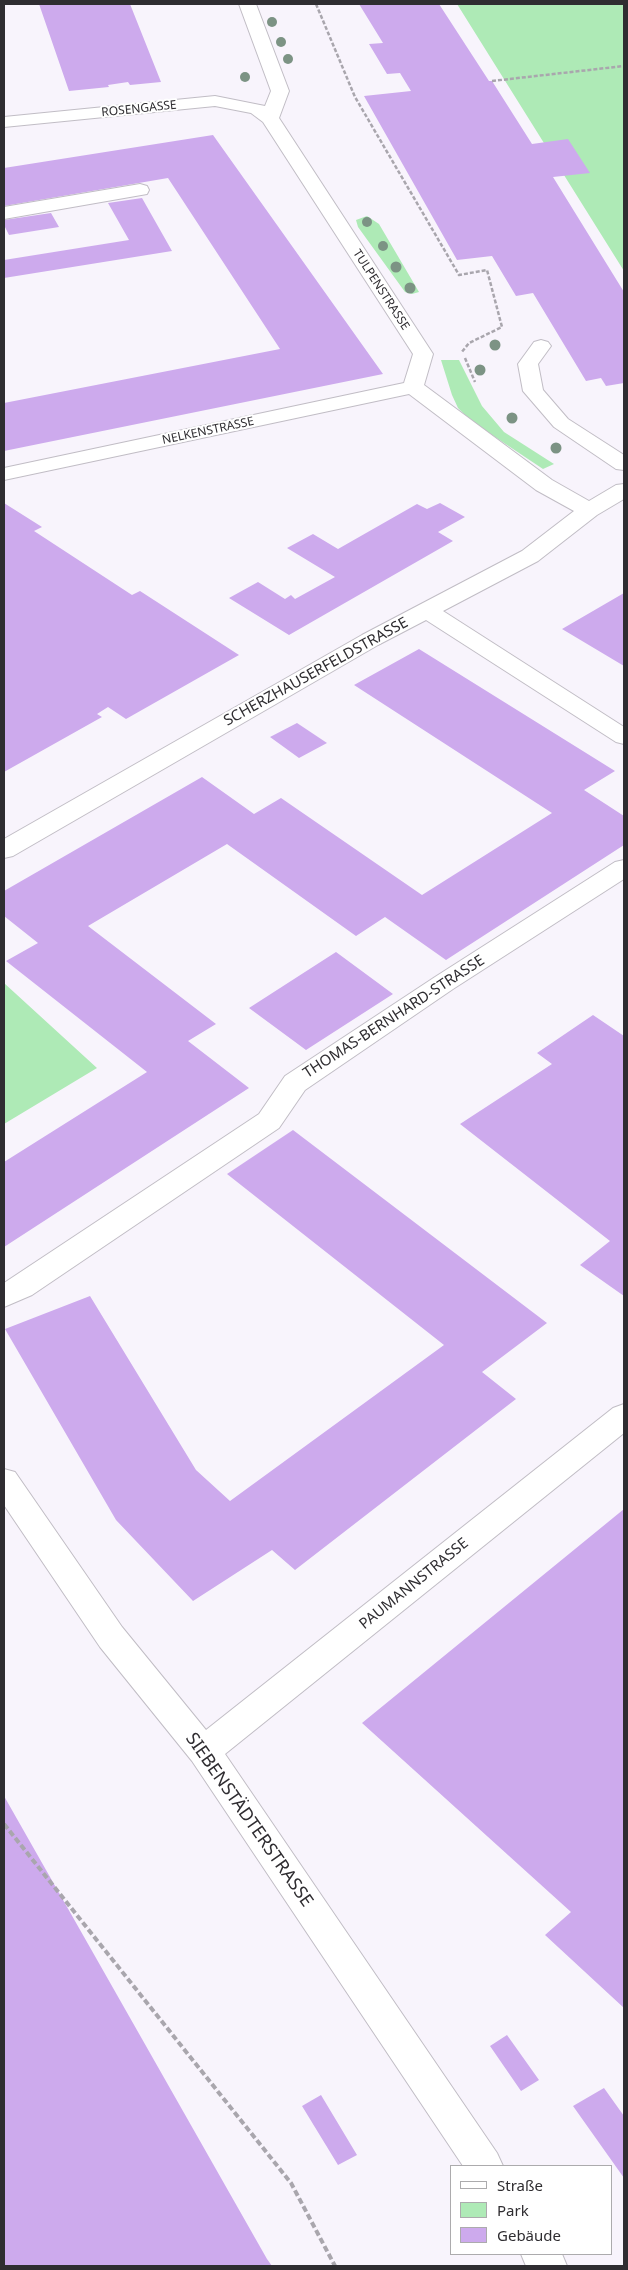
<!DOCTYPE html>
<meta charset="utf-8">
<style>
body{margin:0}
#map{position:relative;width:628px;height:2270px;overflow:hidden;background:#f8f4fc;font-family:"Noto Sans",sans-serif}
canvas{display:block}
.frame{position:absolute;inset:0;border:5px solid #2f2d31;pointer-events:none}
.legend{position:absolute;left:450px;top:2165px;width:162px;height:90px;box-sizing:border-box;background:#fff;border:1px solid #acabad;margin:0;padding:6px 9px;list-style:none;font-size:15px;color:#2f2d31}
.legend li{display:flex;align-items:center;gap:10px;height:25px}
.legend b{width:25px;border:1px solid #acabad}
</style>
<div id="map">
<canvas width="628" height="2270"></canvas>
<div class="frame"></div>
<ul class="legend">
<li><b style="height:6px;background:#fff"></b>Straße</li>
<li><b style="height:14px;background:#aeeab6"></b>Park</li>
<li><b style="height:14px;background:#cdaaed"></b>Gebäude</li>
</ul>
</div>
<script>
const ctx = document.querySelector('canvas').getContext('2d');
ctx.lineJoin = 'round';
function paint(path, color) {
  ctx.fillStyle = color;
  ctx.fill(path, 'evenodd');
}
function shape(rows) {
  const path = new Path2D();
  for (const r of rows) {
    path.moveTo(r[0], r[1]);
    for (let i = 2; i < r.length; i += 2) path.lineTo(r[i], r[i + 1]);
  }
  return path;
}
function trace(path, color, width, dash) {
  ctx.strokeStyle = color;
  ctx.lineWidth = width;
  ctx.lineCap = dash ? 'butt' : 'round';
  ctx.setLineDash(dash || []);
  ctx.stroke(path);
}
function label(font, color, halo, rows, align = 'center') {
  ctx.font = font + ' "Noto Sans",sans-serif';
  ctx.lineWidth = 4;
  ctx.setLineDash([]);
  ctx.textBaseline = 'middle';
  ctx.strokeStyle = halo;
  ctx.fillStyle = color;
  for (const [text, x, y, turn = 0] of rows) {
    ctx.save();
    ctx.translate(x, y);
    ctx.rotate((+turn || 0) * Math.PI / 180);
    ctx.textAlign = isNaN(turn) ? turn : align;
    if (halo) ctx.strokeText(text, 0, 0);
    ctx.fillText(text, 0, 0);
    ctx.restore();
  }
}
paint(shape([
 [457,4,624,4,624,271],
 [367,216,379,224,419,292,412,294,405,292,358,227,356,220],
 [441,360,459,360,482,406,504,432,554,464,543,469,471,421,458,408,452,395],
 [4,983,97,1068,4,1124]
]), '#aeeab6');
paint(shape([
 [39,4,130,4,161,82,130,85,128,82,108,85,109,87,69,91],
 [359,4,439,4,489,81,492,81,532,144,568,139,590,173,553,177,624,292,624,383,606,386,601,378,586,381,533,293,516,296,492,256,457,260,364,96,411,91,400,73,387,74,369,44,383,43],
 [213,135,383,374,4,451,4,403,280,349,168,178,4,206,4,168],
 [142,198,172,251,4,278,4,260,129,240,108,203],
 [51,213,59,227,9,235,4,225,4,220],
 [4,503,42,527,34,531,132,595,140,591,239,655,126,719,108,707,97,714,102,717,4,772],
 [440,503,465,517,438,532,453,541,289,635,229,598,258,582,285,599,291,595,295,599,335,577,287,548,313,534,338,549,417,504,427,509],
 [624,593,624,666,562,629],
 [419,649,615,771,584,790,624,816,624,845,446,960,385,917,356,936,227,844,88,926,216,1024,188,1041,249,1088,4,1247,4,1162,147,1072,6,961,38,943,4,916,4,891,202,777,254,814,281,798,422,895,552,813,354,685],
 [297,723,327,743,299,758,270,737],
 [336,952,393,994,306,1050,249,1008],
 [593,1015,624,1036,624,1296,580,1265,610,1241,460,1124,552,1064,537,1053],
 [293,1130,547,1323,482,1372,516,1399,295,1570,272,1550,193,1601,116,1520,5,1329,90,1296,196,1470,230,1501,444,1345,227,1174],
 [624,1509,624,2008,545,1935,571,1912,362,1723],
 [4,1796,267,2259,272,2266,4,2266],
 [507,2035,539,2080,521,2091,490,2046],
 [604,2088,624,2116,624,2178,573,2106],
 [321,2095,357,2155,338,2165,302,2106]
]), '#cdaaed');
const minor = shape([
 [239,4,256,4,289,91,279,118,433,354,424,385,552,480,589,501,616,485,624,484,624,499,597,515,538,561,443,611,624,727,624,744,616,742,426,620,378,645,13,856,4,858,4,839,362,635,522,551,574,511,536,490,409,394,4,480,4,468,404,383,413,354,263,122,251,113,215,106,4,127,4,117,215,96,265,106,271,91,239,4],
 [140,184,147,186,149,190,147,194,4,219,4,207,140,184],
 [541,340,548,342,551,346,538,364,543,390,568,419,624,455,624,470,616,469,554,427,523,391,518,364,534,342,541,340],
 [624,860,624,879,453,989,305,1090,279,1128,32,1295,4,1307,4,1283,259,1114,285,1076,435,977,615,862,624,860],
 [624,1404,624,1433,225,1754,497,2153,503,2166,463,2166,192,1761,100,1647,4,1505,4,1469,15,1472,122,1627,206,1730,613,1408,624,1404],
 [521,2254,562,2254,567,2266,526,2266,521,2254]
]);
trace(minor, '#c1bdc5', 2);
trace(shape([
 [316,4,355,97,459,275,487,270,502,327,469,343,461,353],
 [492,81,624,66],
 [465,358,475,382]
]), '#a9a6ad', 2.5, [4, 2]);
trace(shape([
 [4,1824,291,2183,335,2266]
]), '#a9a6ad', 4, [6, 3]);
paint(minor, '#fff');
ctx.fillStyle = '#7c9384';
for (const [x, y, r] of [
 [272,22,5],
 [281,42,5],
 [288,59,5],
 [245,77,5],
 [367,222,5],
 [383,246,5],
 [396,267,5.5],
 [410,288,5.5],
 [495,345,5.5],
 [480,370,5.5],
 [512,418,5.5],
 [556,448,5.5]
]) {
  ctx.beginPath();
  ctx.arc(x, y, r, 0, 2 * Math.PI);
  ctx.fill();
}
label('12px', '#2f2d31', '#fff', [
 ["ROSENGASSE",139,109,-6],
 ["TULPENSTRASSE",381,290,57],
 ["NELKENSTRASSE",208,431,-12]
]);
label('15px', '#2f2d31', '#fff', [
 ["SCHERZHAUSERFELDSTRASSE",316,672,-29],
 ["THOMAS-BERNHARD-STRASSE",394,1017,-33],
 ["PAUMANNSTRASSE",414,1584,-39]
]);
label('18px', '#2f2d31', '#fff', [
 ["SIEBENSTÄDTERSTRASSE",249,1820,55]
]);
</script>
